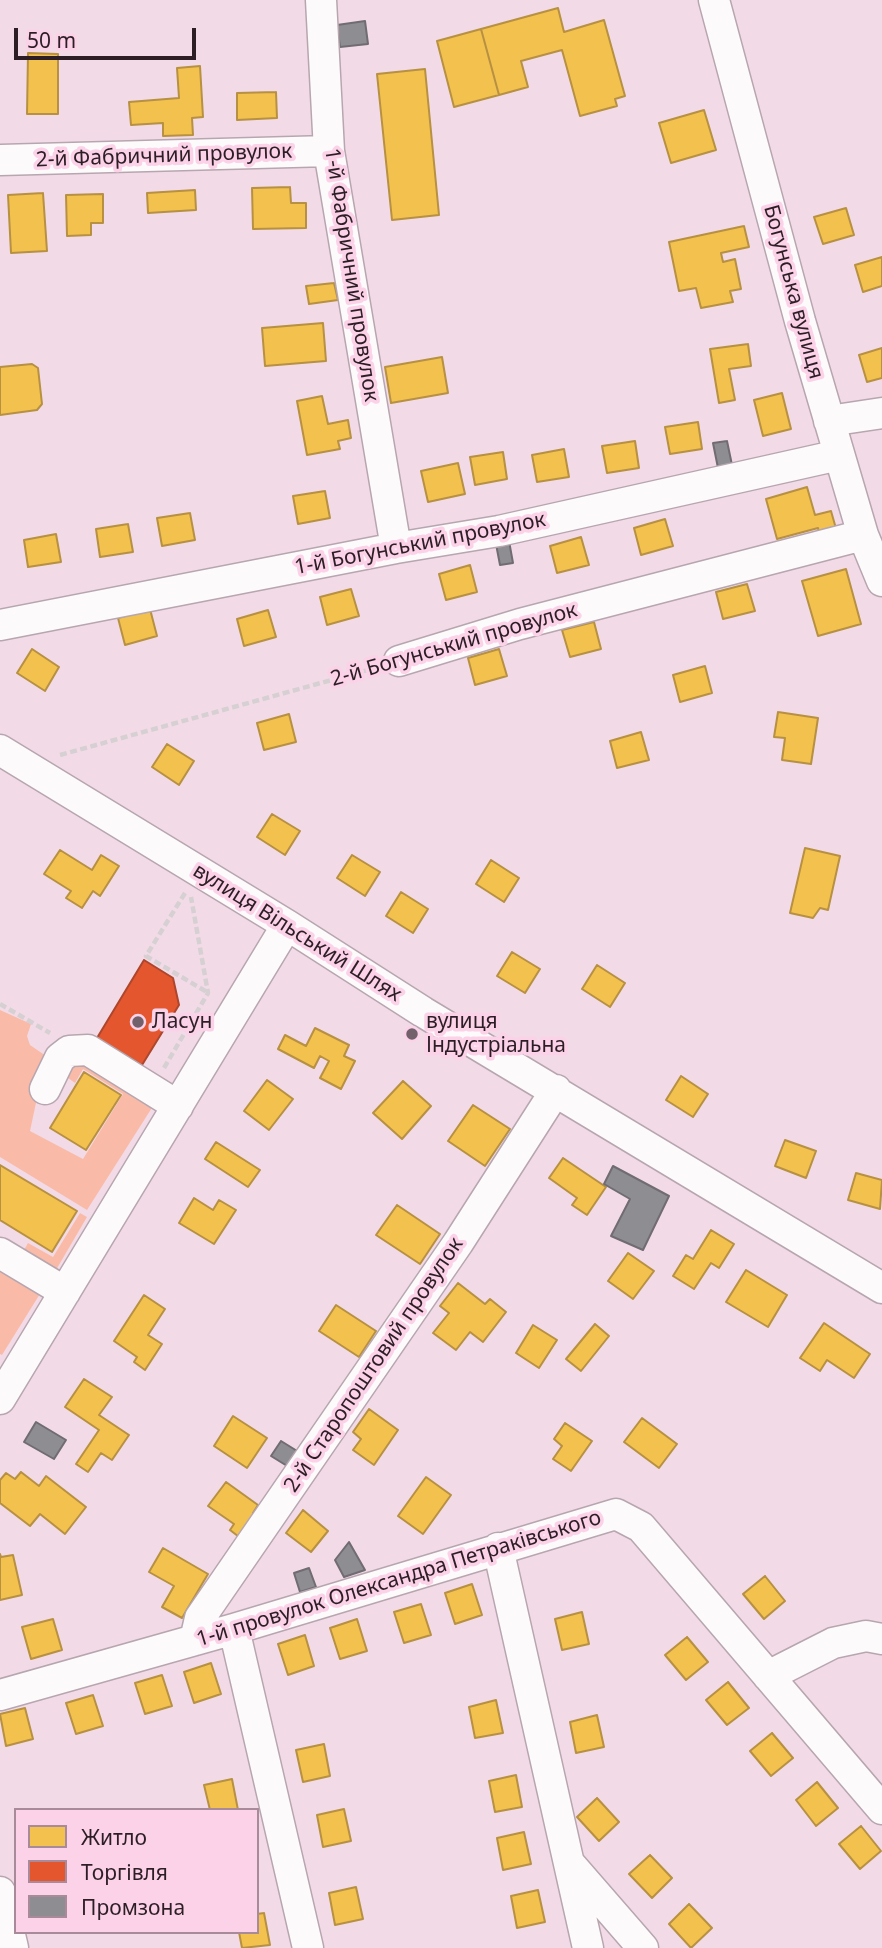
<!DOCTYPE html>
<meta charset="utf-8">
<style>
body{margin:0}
#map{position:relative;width:882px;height:1948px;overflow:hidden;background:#f2dbe7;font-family:"Noto Sans",sans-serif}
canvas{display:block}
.legend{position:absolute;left:14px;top:1808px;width:245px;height:126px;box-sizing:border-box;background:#fbd2e8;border:2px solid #a98a9a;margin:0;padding:9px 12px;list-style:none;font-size:21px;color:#2d1e26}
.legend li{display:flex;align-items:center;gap:14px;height:35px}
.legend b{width:35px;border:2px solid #a98a9a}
.scale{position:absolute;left:14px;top:28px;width:182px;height:32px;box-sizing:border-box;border:4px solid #2d1e26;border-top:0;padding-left:9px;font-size:21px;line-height:24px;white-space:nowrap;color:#2d1e26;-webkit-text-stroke:5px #fbd2e8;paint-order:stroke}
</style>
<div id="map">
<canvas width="882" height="1948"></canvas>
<ul class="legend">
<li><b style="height:19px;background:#f2c14e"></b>Житло</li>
<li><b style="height:19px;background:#e4572e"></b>Торгівля</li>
<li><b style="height:19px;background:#8d8d92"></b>Промзона</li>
</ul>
<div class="scale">50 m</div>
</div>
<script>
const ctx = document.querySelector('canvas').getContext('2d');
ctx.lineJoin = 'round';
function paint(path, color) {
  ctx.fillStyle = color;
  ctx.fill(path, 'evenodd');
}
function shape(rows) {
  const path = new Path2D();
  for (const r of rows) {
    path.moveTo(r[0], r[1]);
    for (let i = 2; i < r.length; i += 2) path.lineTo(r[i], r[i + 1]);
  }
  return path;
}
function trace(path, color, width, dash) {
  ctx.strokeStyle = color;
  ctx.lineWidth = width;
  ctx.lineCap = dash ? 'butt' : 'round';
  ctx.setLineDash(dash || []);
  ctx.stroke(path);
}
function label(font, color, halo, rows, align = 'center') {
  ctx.font = font + ' "Noto Sans",sans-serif';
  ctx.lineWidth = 7;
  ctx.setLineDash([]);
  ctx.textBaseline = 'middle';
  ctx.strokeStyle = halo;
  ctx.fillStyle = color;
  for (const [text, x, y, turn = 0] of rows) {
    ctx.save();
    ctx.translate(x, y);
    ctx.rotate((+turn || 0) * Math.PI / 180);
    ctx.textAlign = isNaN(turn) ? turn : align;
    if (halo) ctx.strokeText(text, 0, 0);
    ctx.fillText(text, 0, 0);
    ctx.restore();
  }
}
paint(shape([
 [0,1010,31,1024,27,1036,30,1045,46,1056,30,1131,83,1159,123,1094,83,1069,75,1083,68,1078,66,1074,76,1060,155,1103,87,1210,0,1157],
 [80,1213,87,1217,56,1270,20,1257,28,1243,53,1257],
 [0,1263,43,1289,2,1355,0,1354]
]), '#f9bba8');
const homes = shape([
 [558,8,564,32,604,20,625,96,615,99,617,106,580,116,562,50,521,61,528,87,499,95,481,29,558,8],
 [481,29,499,95,454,107,437,41,481,29],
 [28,53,58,54,58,114,27,114,28,53],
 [200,66,203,117,192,118,193,135,163,136,163,123,131,125,129,102,179,98,177,68,200,66],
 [425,69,439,215,392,220,377,74,425,69],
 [276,92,277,118,237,120,237,93,276,92],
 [704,110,716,150,671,163,659,123,704,110],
 [290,187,291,203,306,203,306,228,253,229,252,188,290,187],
 [195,190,196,210,148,213,147,193,195,190],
 [43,193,47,251,11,253,8,195,43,193],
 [103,194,103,223,91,223,91,235,67,236,66,195,103,194],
 [846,208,854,235,823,244,814,217,846,208],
 [744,226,749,247,721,253,723,262,735,259,741,289,730,291,733,302,701,308,696,288,679,291,669,242,744,226],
 [882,257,882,286,863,292,855,265,882,257],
 [334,283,338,300,309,304,306,286,334,283],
 [323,323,326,361,265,366,262,328,323,323],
 [748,344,751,366,729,369,735,400,719,403,710,349,748,344],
 [882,348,882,378,867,382,859,355,882,348],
 [442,357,448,393,391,403,385,367,442,357],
 [32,364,38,368,42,404,37,410,0,415,0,367,32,364],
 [782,393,791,429,763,436,754,400,782,393],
 [322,396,328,424,348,420,351,438,338,441,340,449,307,455,297,401,322,396],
 [698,422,702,449,670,454,665,427,698,422],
 [635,441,639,468,607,473,602,446,635,441],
 [564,449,569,477,537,482,532,455,564,449],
 [503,452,507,479,475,485,470,457,503,452],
 [458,463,465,494,428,502,421,471,458,463],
 [807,487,815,515,831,511,837,532,820,537,818,528,777,539,766,499,807,487],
 [325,491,330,518,298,524,293,496,325,491],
 [190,513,195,540,162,546,157,518,190,513],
 [665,519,673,546,641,555,634,528,665,519],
 [128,524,133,552,100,557,96,529,128,524],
 [56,534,61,562,28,567,24,540,56,534],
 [581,537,589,565,557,573,550,546,581,537],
 [470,565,477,592,446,600,439,574,470,565],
 [846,569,861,624,818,636,802,581,846,569],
 [747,584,755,611,723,619,716,592,747,584],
 [351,589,359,616,327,625,320,597,351,589],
 [150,609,157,636,125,645,118,618,150,609],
 [268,610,276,637,244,646,237,619,268,610],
 [594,622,601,649,570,657,562,630,594,622],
 [32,649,59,667,45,691,17,673,32,649],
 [499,649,507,676,475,685,468,658,499,649],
 [705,666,712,693,680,702,673,675,705,666],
 [778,712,818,718,811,764,782,760,785,738,774,737,778,712],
 [289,714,296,742,264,750,257,723,289,714],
 [641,732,649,760,617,768,610,741,641,732],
 [167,744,194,761,179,785,152,767,167,744],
 [272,814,300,831,285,855,257,837,272,814],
 [805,848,840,856,828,910,820,908,813,918,790,913,805,848],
 [60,850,92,870,101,855,119,866,100,896,93,891,82,908,66,898,71,891,44,874,60,850],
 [352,855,380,872,365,896,337,878,352,855],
 [491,860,519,878,504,902,476,884,491,860],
 [401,892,428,909,413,933,386,916,401,892],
 [512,952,540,969,525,993,497,976,512,952],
 [597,965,625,983,610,1007,582,989,597,965],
 [315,1028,349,1045,344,1056,355,1061,341,1089,320,1078,329,1061,320,1056,314,1068,278,1049,285,1035,306,1046,315,1028],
 [84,1072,121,1095,86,1150,50,1128,84,1072],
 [681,1076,708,1094,693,1117,666,1100,681,1076],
 [267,1080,293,1099,269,1130,244,1111,267,1080],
 [403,1081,431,1106,402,1139,373,1113,403,1081],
 [473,1105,510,1129,485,1166,448,1141,473,1105],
 [785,1140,816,1151,806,1178,775,1166,785,1140],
 [216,1142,260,1170,248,1187,205,1159,216,1142],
 [563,1158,606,1187,587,1215,572,1205,577,1198,549,1178,563,1158],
 [0,1165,77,1211,52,1252,0,1220,0,1165],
 [856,1173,882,1180,880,1209,848,1200,856,1173],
 [194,1198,213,1210,219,1200,236,1210,214,1244,179,1223,194,1198],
 [397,1205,440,1234,420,1264,376,1235,397,1205],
 [711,1230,734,1244,719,1268,711,1263,694,1289,673,1276,686,1255,693,1259,711,1230],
 [628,1253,654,1271,633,1299,608,1281,628,1253],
 [746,1270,787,1295,768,1327,726,1302,746,1270],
 [458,1283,485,1304,490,1299,506,1312,483,1342,470,1332,456,1350,433,1333,449,1313,440,1306,458,1283],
 [144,1295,165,1309,148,1335,162,1344,145,1370,134,1362,137,1357,114,1341,144,1295],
 [336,1305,376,1331,359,1357,319,1331,336,1305],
 [824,1323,870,1354,854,1378,827,1360,820,1371,800,1358,824,1323],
 [595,1324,609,1336,581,1371,566,1359,595,1324],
 [533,1325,557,1340,539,1368,516,1353,533,1325],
 [84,1379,112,1397,99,1415,129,1435,112,1460,101,1453,88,1472,76,1464,99,1430,65,1407,84,1379],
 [369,1409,398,1430,374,1465,353,1450,361,1439,353,1432,369,1409],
 [233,1416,267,1438,247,1468,214,1446,233,1416],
 [642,1418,677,1444,659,1468,624,1442,642,1418],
 [565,1423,592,1441,571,1471,553,1459,562,1446,554,1439,565,1423],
 [21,1472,39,1486,46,1476,86,1507,65,1534,40,1514,30,1526,0,1503,0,1480,6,1473,15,1479,21,1472],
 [426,1477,451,1495,423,1534,398,1516,426,1477],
 [226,1482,258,1505,253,1513,259,1517,243,1540,230,1530,234,1524,208,1506,226,1482],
 [303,1510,328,1531,311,1552,286,1533,303,1510],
 [163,1548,208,1574,182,1618,162,1607,174,1586,149,1572,163,1548],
 [0,1554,1,1557,13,1555,22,1595,0,1600,0,1554],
 [765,1576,785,1601,764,1619,743,1594,765,1576],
 [472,1584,482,1615,455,1624,445,1593,472,1584],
 [421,1604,431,1635,404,1643,394,1612,421,1604],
 [582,1612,589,1644,562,1650,555,1619,582,1612],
 [53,1619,62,1650,31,1659,22,1627,53,1619],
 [357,1619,367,1651,340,1659,330,1628,357,1619],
 [305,1635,314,1666,288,1675,278,1644,305,1635],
 [687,1637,708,1662,686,1680,665,1655,687,1637],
 [211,1663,221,1694,194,1703,184,1672,211,1663],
 [162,1675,172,1706,145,1714,135,1683,162,1675],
 [728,1682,749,1708,727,1725,706,1700,728,1682],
 [93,1695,103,1726,76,1734,66,1703,93,1695],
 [496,1700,503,1733,475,1738,469,1707,496,1700],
 [25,1708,33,1739,6,1746,0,1714,25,1708],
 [597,1715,604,1747,576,1753,570,1722,597,1715],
 [772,1733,793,1758,771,1776,750,1751,772,1733],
 [324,1744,330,1776,303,1782,296,1750,324,1744],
 [516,1775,522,1807,495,1812,489,1781,516,1775],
 [232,1779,238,1810,210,1810,204,1785,232,1779],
 [817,1782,838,1808,816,1826,796,1800,817,1782],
 [597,1798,619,1822,599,1841,577,1817,597,1798],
 [344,1809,351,1841,323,1847,317,1815,344,1809],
 [861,1826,881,1851,860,1869,839,1844,861,1826],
 [524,1832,531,1864,503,1870,497,1838,524,1832],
 [650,1855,672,1878,652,1898,629,1874,650,1855],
 [356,1887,363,1919,335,1925,329,1893,356,1887],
 [538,1890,545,1922,517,1928,511,1896,538,1890],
 [689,1904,712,1928,691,1948,669,1924,689,1904],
 [264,1913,270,1945,242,1948,239,1932,257,1932,257,1914,264,1913]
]);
paint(homes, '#f2c14e');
trace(homes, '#b79042', 2);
const shops = shape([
 [144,960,173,978,179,1005,142,1065,97,1038,144,960]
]);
paint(shops, '#e4572e');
trace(shops, '#ad462c', 2);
const industry = shape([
 [365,21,368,44,340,47,337,25,365,21],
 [727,441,732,465,718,468,713,443,727,441],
 [509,541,513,563,500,565,496,544,509,541],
 [613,1166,669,1196,643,1250,611,1236,630,1199,604,1184,613,1166],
 [36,1422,66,1440,54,1459,24,1442,36,1422],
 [281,1441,302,1454,292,1469,271,1456,281,1441],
 [349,1542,365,1570,344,1577,335,1560,349,1542],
 [309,1568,316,1587,300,1592,294,1573,309,1568]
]);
paint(industry, '#8d8d92');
trace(industry, '#706c72', 2);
const minor = shape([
 [321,0,329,151,396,548],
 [714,0,800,321,863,535,882,581],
 [0,160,329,151],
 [829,421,882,413],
 [0,625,396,548,499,531,839,455],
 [399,661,520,624,863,535],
 [0,750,287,925,423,1012,882,1288],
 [45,1089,60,1058,69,1051,88,1050,178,1106],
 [0,1253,65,1292],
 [0,1399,287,925],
 [498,1548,588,1948],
 [234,1629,308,1948],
 [195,1640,200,1618,458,1243,556,1090],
 [768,1676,833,1643,866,1636,882,1639],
 [0,1695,234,1629,616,1514,641,1527,882,1809],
 [570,1864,643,1948],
 [0,1892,13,1948]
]);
trace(minor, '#b7a6af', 33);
trace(shape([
 [60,755,375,668],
 [185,893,146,956,207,992],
 [0,1004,50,1033],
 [164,1068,208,993,191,897]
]), '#d6d0d3', 4.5, [7, 3.5]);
trace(minor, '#fdfafb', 30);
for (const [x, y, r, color] of [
 [138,1022,7,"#72606a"],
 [412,1034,7,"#72606a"]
]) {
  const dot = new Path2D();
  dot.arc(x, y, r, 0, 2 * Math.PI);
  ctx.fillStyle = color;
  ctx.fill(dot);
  trace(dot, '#fbd2e8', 2.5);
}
label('21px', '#2d1e26', '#fbd2e8', [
 ["2-й Фабричний провулок",164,156,-2],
 ["1-й Фабричний провулок",351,275,81],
 ["Богунська вулиця",793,292,75],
 ["1-й Богунський провулок",420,544,-11],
 ["2-й Богунський провулок",454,645,-16],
 ["вулиця Вільський Шлях",297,933,32],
 ["2-й Старопоштовий провулок",374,1365,-56],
 ["1-й провулок Олександра Петраківського",399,1579,-17]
]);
label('21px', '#2d1e26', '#fbd2e8', [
 ["Ласун",152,1022],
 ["вулиця",426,1022],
 ["Індустріальна",426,1046]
], 'left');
</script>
